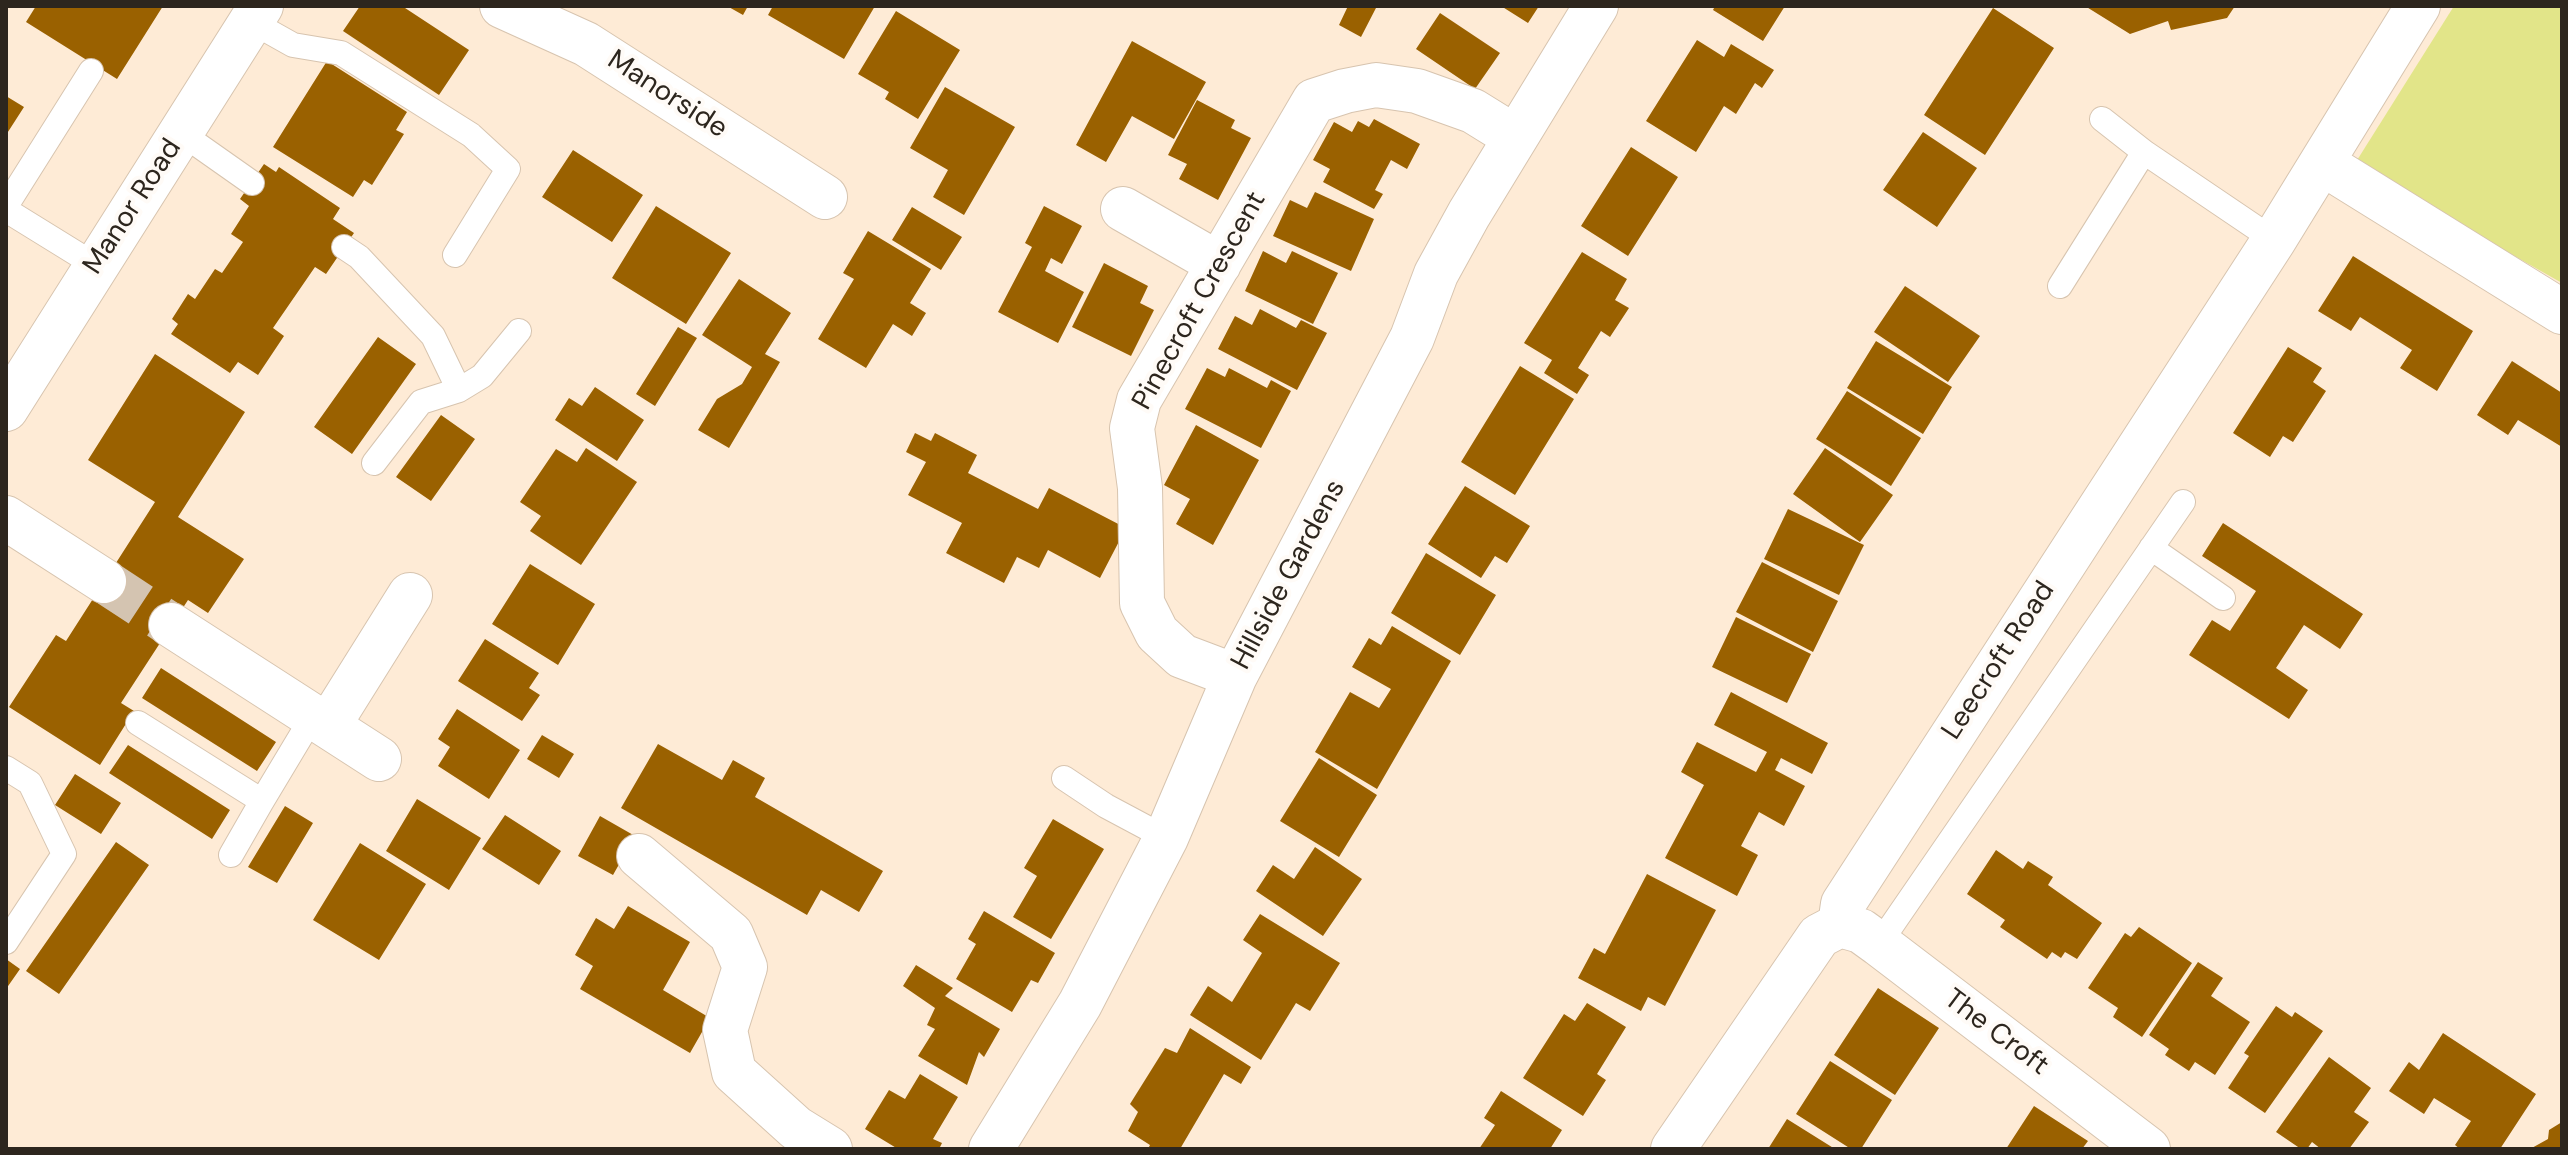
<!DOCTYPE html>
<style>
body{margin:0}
#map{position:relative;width:2568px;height:1155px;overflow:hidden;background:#feebd6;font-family:"DM Sans",sans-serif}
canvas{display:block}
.frame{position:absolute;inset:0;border:8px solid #2d261e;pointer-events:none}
</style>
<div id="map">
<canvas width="2568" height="1155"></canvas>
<div class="frame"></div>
</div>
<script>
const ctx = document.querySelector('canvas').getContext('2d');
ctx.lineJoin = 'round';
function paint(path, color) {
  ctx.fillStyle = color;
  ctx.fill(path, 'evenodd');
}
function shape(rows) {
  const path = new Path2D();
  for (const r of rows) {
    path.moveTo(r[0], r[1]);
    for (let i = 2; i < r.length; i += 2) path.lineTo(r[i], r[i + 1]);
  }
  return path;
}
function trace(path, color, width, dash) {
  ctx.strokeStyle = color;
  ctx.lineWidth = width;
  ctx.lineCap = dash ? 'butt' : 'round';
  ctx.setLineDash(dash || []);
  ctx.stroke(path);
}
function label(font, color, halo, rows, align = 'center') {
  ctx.font = font + ' "DM Sans",sans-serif';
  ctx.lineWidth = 8;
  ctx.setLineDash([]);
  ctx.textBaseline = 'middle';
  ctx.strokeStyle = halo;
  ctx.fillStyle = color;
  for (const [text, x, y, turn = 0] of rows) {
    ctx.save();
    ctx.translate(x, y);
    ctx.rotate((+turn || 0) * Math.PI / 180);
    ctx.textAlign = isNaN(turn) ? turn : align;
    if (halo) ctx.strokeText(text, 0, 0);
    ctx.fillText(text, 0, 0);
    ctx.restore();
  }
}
paint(shape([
 [2454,6,2562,6,2562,283,2354,165]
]), '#e2e589');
paint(shape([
 [36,6,163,6,117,79,26,22],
 [360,6,402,6,469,50,439,95,343,31],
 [727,6,748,6,743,15],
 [773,6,875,6,844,59,768,15],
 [1348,6,1377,6,1361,37,1339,25],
 [1501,6,1539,6,1528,23],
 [1715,6,1785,6,1763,41,1713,10],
 [2085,6,2235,6,2227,18,2171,30,2168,21,2130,34],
 [1993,8,2054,48,1985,155,1924,115],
 [896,11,960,50,918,119,885,99,889,92,858,74],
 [1440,13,1500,53,1475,89,1416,49],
 [1697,40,1724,57,1731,44,1774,70,1762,88,1755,83,1736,114,1724,106,1696,152,1646,121],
 [1132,41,1206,82,1174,139,1132,116,1106,162,1076,145],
 [327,61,407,112,396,130,404,134,372,185,364,180,353,197,273,147],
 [945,87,1015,127,964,215,933,197,948,170,910,148],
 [6,96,24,107,6,135],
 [1197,100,1235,120,1231,128,1251,138,1218,200,1179,179,1187,164,1168,155],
 [1374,119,1420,144,1407,169,1391,160,1375,190,1383,194,1374,209,1323,182,1330,169,1313,160,1334,122,1352,132,1358,121,1369,127],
 [1923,132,1977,168,1937,227,1883,190],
 [1631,147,1678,177,1628,256,1581,226],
 [573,150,643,195,612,242,542,197],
 [264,164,276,172,279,167,340,208,333,219,354,233,326,274,315,267,273,328,284,336,258,375,238,362,230,373,171,334,178,324,172,319,188,294,195,299,215,269,222,273,243,242,231,234,249,206,240,199],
 [1315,192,1374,219,1351,271,1273,236,1290,200,1307,208],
 [656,206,731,253,686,324,612,278],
 [1044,206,1082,226,1062,264,1051,258,1045,271,1084,292,1058,343,998,312,1032,247,1025,243],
 [912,207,962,237,941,270,892,240],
 [868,231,931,269,910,303,926,313,912,336,893,324,866,368,818,339,854,279,843,273],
 [1263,251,1286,263,1292,251,1338,273,1313,324,1245,291],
 [1582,252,1627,279,1615,300,1629,308,1610,337,1601,331,1578,368,1589,375,1577,394,1544,373,1552,360,1524,343],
 [2353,256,2473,331,2437,391,2400,368,2412,350,2360,317,2351,331,2318,311],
 [1104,263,1148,286,1140,303,1154,310,1131,356,1072,327],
 [739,279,791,313,765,354,780,362,729,448,698,430,717,399,742,384,752,367,702,335],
 [1905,286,1980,336,1948,382,1874,332],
 [1260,309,1296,328,1301,320,1327,333,1297,390,1218,349,1235,316,1252,325],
 [678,327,697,338,655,406,636,394],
 [378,337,416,364,352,454,314,427],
 [1876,341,1952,387,1923,434,1847,388],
 [2288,347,2322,368,2313,382,2326,391,2293,442,2283,436,2270,457,2233,433],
 [155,354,245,412,178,517,244,559,208,613,188,600,121,703,134,711,100,765,9,707,56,635,66,641,155,502,88,460],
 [2512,361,2562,393,2562,447,2518,420,2508,435,2477,415],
 [1520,366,1574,399,1515,495,1461,462],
 [1207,368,1225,377,1229,368,1267,388,1271,380,1291,391,1261,448,1185,409],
 [595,387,644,420,617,461,555,420,569,398,582,406],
 [1847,391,1921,438,1891,486,1816,439],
 [441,415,475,439,431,501,396,477],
 [1196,425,1259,460,1213,545,1176,524,1190,499,1164,485],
 [915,433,931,441,935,433,977,455,968,473,1038,509,1049,488,1126,528,1100,578,1048,550,1039,568,1017,557,1004,583,946,553,962,523,908,495,926,462,906,452],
 [586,448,637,482,581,565,530,531,541,516,520,502,556,449,577,462],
 [1825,448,1893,495,1860,542,1793,494],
 [1465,486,1530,526,1507,563,1495,556,1481,578,1428,544],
 [1788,509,1864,545,1839,595,1764,559],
 [2223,523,2363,614,2340,649,2304,625,2276,668,2308,690,2289,719,2189,655,2212,620,2230,631,2256,591,2202,556],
 [1426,553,1496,595,1460,655,1391,613],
 [1762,562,1838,601,1813,652,1736,612],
 [530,564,595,604,558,665,492,624],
 [1736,617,1811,654,1787,703,1712,667],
 [1392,626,1451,661,1377,789,1315,752,1350,692,1379,708,1391,689,1352,667,1369,638,1381,645],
 [485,639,539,673,529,688,540,695,522,721,458,681],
 [161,668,276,742,257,771,142,698],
 [1731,692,1828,743,1812,774,1781,758,1775,770,1805,786,1784,826,1759,812,1741,846,1758,855,1737,896,1665,858,1704,785,1681,772,1697,742,1756,772,1767,752,1714,725],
 [457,709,520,750,489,799,438,766,450,747,438,739],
 [542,735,574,754,559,778,527,759],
 [658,744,722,780,733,760,765,778,755,797,883,871,859,912,821,890,807,915,621,808],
 [128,745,230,810,212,839,109,773],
 [1319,758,1377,795,1339,857,1280,821],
 [75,774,121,803,101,834,55,805],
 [417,799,481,838,449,890,386,851],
 [285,806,313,823,277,883,248,867],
 [505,815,561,851,539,885,482,849],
 [600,816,635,836,613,875,578,856],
 [1053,819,1104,849,1051,939,1013,917,1037,876,1024,868],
 [116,842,149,865,59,994,26,971],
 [360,843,426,884,379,960,313,920],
 [1315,847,1362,879,1323,936,1256,891,1273,865,1294,879],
 [1996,850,2023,869,2028,861,2053,877,2048,885,2102,923,2077,959,2065,952,2061,958,2052,952,2047,959,2000,927,2005,920,1967,894],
 [1647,874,1716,910,1665,1006,1648,997,1641,1011,1578,978,1594,948,1605,954],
 [628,906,690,942,663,990,710,1018,690,1053,580,989,593,966,575,955,596,918,614,929],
 [984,911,1055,953,1038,983,1031,980,1012,1012,956,979,976,944,968,939],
 [1260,914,1340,963,1310,1011,1296,1003,1261,1060,1190,1015,1208,986,1232,1002,1262,953,1243,940],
 [2139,927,2192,963,2142,1037,2113,1017,2118,1008,2088,988,2125,933,2131,937],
 [6,959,20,969,6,989],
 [2198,962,2223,978,2211,996,2250,1022,2215,1075,2195,1062,2189,1071,2165,1055,2169,1049,2149,1035],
 [916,965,953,988,945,996,1000,1029,984,1057,979,1052,967,1085,918,1056,935,1029,927,1025,935,1008,903,986],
 [1878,988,1939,1028,1895,1095,1834,1055],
 [1587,1003,1626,1027,1597,1074,1606,1080,1583,1116,1523,1078,1564,1014,1575,1021],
 [2276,1006,2292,1017,2295,1012,2323,1031,2265,1113,2228,1088,2249,1056,2244,1053],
 [1190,1028,1251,1067,1241,1084,1224,1074,1180,1149,1148,1149,1150,1145,1128,1131,1138,1112,1130,1104,1165,1048,1177,1053],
 [2443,1033,2536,1094,2500,1149,2460,1149,2455,1145,2471,1121,2434,1098,2424,1114,2389,1091,2409,1062,2419,1070],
 [2329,1057,2371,1088,2354,1112,2369,1122,2349,1149,2321,1149,2312,1142,2307,1149,2301,1149,2276,1132],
 [1830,1061,1892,1100,1861,1149,1851,1149,1796,1114],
 [920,1074,958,1097,933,1139,942,1143,939,1149,898,1149,865,1129,889,1090,905,1099],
 [1501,1091,1562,1130,1550,1149,1479,1149,1495,1125,1484,1118],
 [2034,1106,2088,1141,2082,1149,2006,1149],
 [1787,1119,1835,1149,1768,1149],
 [2562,1122,2562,1149,2530,1149,2548,1139,2549,1130]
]), '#9a6100');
trace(shape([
 [104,581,171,625]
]), '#d4c4b1', 44, [44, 22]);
const service = shape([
 [252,22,293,45,341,53,471,135,508,169,455,255],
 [2102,119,2144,152],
 [181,133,252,183],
 [6,206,91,71],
 [6,210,95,265],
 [344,247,359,257,433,336,459,390],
 [2060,286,2144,152,2274,240],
 [374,463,421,402,459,390,482,376,519,331],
 [2151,548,2223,598],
 [138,723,262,801,313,716],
 [6,768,30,783,64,854,6,942],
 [1064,778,1106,806,1166,838],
 [231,855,262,801],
 [1879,944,2183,502]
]);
const minor = shape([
 [502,6,586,44,825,197],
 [2322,163,2562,312],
 [1123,209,1219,264],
 [6,518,104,581],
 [171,625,379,759],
 [1235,676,1182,656,1157,633,1142,603,1140,488,1132,428,1139,400,1314,101,1345,91,1376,85,1417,91,1473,111,1515,137],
 [328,726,410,595],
 [639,856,731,934,745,967,725,1030,734,1072,796,1128,830,1149],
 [1840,925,1843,904,2274,240,2418,6],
 [1840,925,1861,931,1879,944,2148,1149],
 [991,1149,1080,1004,1166,838,1235,676,1412,338,1436,274,1469,214,1596,6],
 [1673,1149,1819,936,1840,925]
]);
const tertiary = shape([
 [6,409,261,6]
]);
trace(service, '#d7c4af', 26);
trace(minor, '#d7c4af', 46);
trace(tertiary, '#d7c4af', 46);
trace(service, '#fff', 24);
trace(minor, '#fff', 44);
trace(tertiary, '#fff', 44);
label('28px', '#2d261e', '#fffbf7', [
 ["Manorside",667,95,33],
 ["Manor Road",133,207,-57],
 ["Pinecroft Crescent",1200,301,-61],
 ["Hillside Gardens",1289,575,-62],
 ["Leecroft Road",1999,661,-57],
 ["The Croft",1996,1033,37]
]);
</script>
